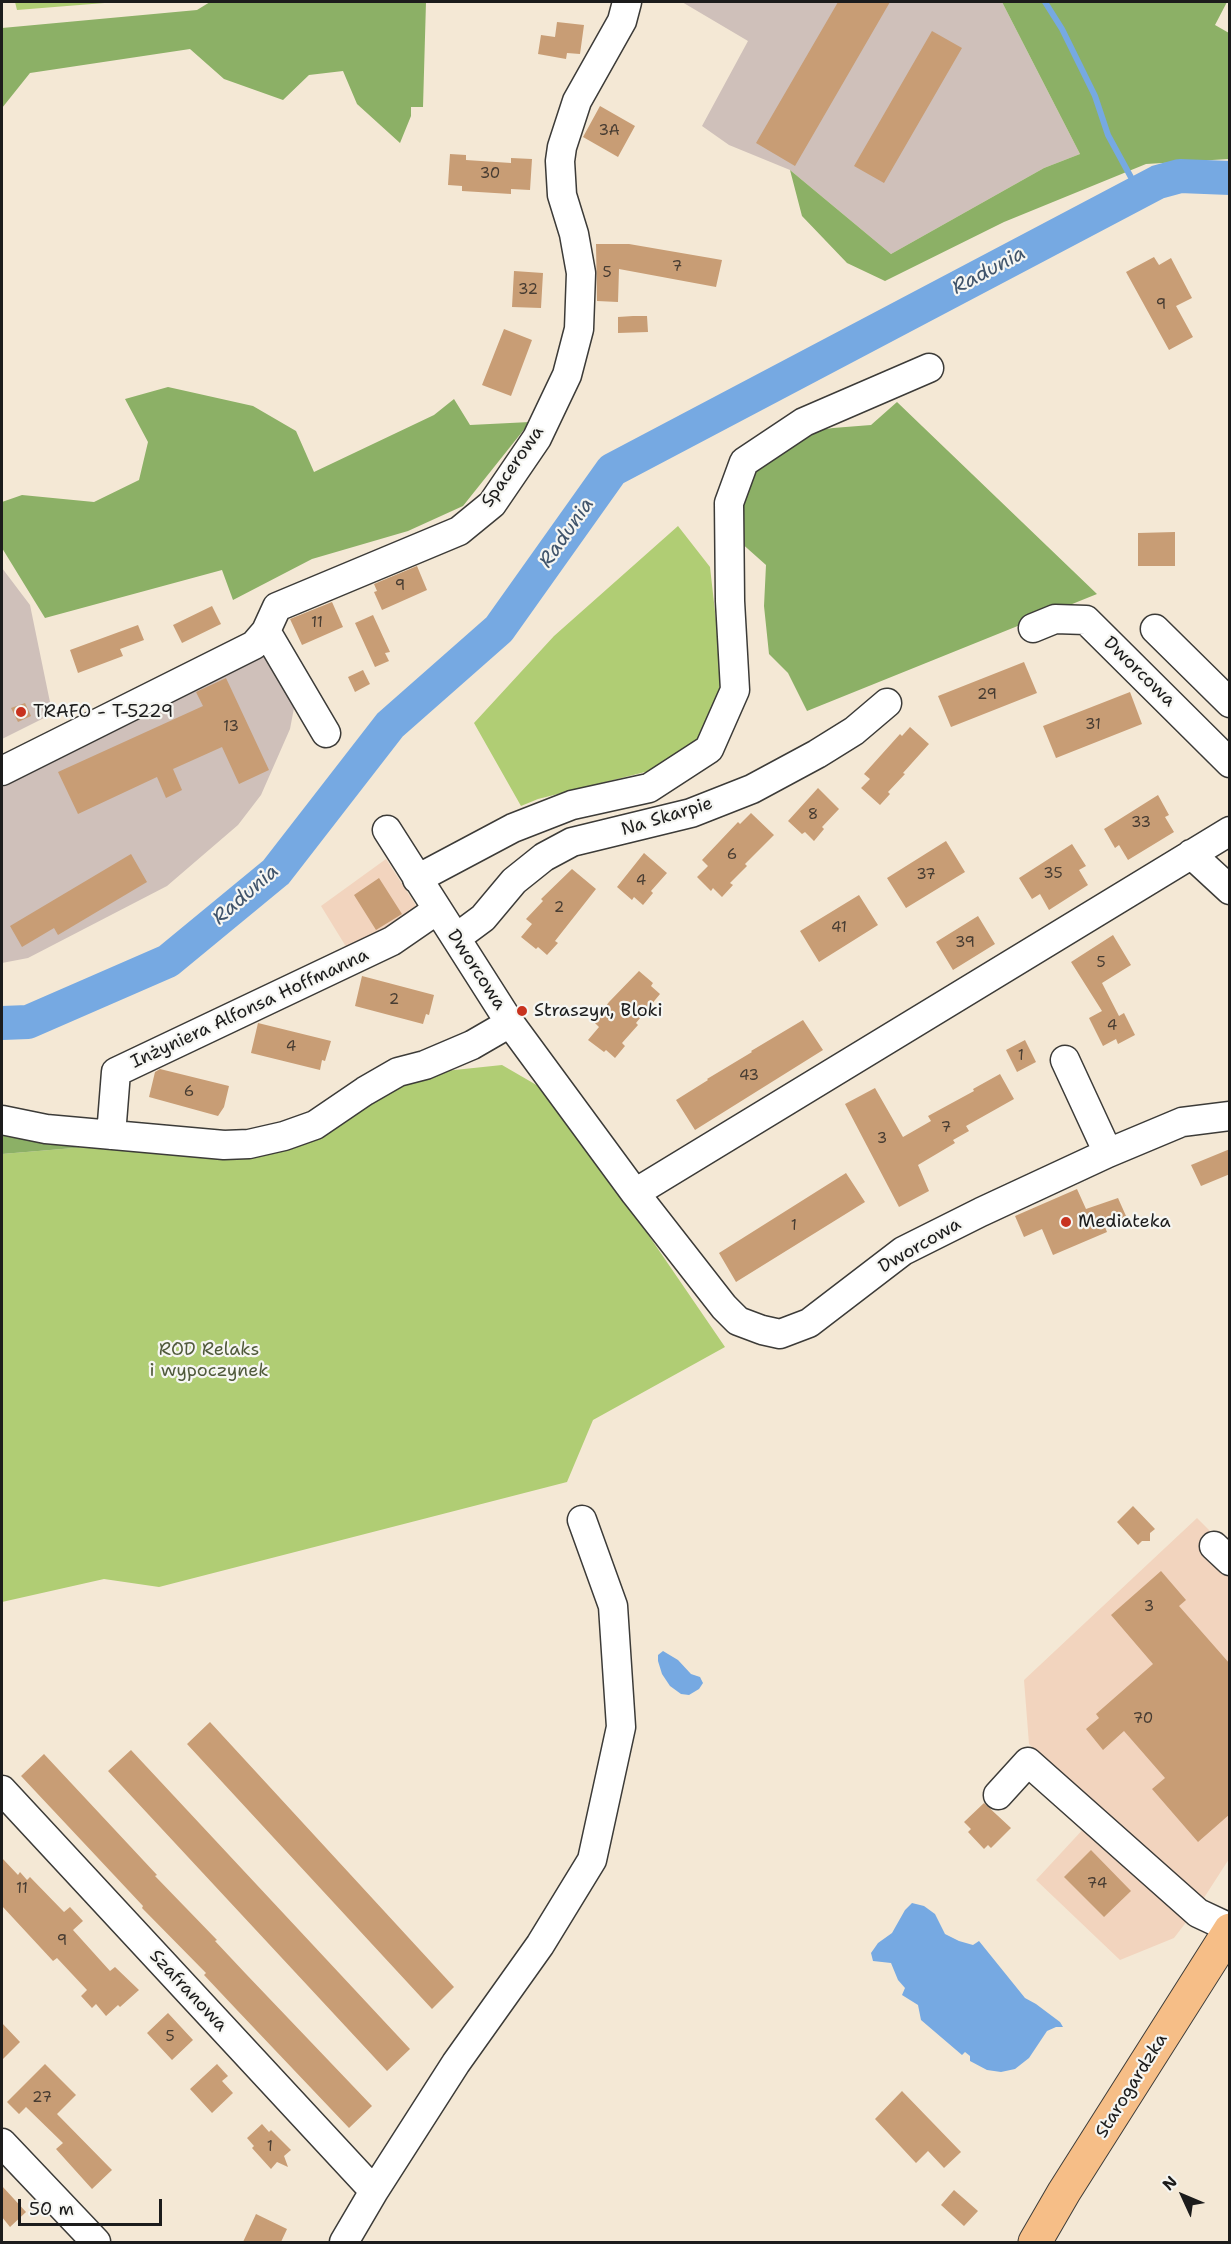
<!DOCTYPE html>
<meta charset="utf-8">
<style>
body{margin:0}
#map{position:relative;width:1231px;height:2244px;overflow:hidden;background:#f4e8d5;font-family:"Shantell Sans",sans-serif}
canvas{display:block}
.frame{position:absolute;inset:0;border:3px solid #1c1c1c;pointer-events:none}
.north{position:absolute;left:1153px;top:2166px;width:60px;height:60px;-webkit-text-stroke:4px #f6f6f2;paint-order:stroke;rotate:314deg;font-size:16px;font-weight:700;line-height:24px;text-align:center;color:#1c1c1c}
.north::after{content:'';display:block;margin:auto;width:21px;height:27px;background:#1c1c1c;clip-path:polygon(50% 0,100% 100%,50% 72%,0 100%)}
.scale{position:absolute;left:18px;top:2199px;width:144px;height:27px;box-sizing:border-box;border:3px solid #1c1c1c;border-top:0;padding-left:8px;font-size:18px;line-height:21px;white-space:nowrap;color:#1c1c1c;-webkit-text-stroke:4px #f6f6f2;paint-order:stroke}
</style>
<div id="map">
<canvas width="1231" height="2244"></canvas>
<div class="frame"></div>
<div class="north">N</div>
<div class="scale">50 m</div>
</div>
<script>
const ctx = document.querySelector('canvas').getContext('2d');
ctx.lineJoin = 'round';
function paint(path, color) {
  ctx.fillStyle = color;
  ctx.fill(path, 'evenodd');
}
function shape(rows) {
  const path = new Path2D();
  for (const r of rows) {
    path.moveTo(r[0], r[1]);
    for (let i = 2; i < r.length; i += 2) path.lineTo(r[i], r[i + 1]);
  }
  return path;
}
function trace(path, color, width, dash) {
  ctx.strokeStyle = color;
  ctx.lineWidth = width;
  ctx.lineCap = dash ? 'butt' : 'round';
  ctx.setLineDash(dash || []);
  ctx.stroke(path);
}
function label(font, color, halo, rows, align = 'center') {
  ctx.font = font + ' "Shantell Sans",sans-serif';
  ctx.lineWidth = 4.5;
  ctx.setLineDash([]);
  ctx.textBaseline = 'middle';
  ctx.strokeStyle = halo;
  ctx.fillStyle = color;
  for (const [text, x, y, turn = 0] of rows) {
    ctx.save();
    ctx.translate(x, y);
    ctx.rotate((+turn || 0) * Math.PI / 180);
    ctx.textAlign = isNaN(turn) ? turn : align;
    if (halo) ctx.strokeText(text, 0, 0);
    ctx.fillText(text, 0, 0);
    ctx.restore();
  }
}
paint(shape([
 [386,859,424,918,353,958,321,906],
 [1197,1518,1229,1550,1229,1859,1200,1904,1174,1938,1120,1960,1036,1880,1099,1812,1029,1744,1024,1680]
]), '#f2d4be');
paint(shape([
 [682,2,1002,2,1080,154,1044,168,891,254,790,170,729,145,702,126,748,41],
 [2,568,30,605,51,707,48,716,2,739],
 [263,651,290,694,294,708,290,729,261,795,238,825,167,886,28,958,2,963,2,787,119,722]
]), '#cfc0ba');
paint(shape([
 [15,2,117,2,17,10],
 [678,526,710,567,722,674,715,714,691,749,661,768,538,799,521,806,474,723,554,636],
 [502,1065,552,1094,725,1347,593,1420,567,1482,159,1587,104,1579,2,1602,2,1154,134,1143,319,1134,426,1073]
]), '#b0cd74');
paint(shape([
 [210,2,426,2,423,107,411,107,411,116,400,143,357,104,343,71,309,75,283,100,224,79,190,49,30,73,2,108,2,28,197,10],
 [1002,2,1227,2,1215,25,1229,33,1229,159,1146,164,1004,222,885,281,847,263,802,216,790,170,891,254,1044,168,1080,154],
 [168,387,253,406,296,431,314,472,434,415,454,399,470,425,530,422,463,506,408,531,312,559,233,600,222,570,45,618,2,548,2,502,22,495,94,502,139,480,148,442,125,399],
 [897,402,1097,594,807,711,788,673,769,654,764,606,766,565,739,541,742,497,761,463,800,433,833,428,871,425],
 [2,1130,134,1143,2,1154]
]), '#8cb066');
paint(shape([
 [663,1651,678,1660,691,1674,700,1677,703,1683,699,1689,689,1695,681,1694,670,1686,662,1674,658,1661,658,1655],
 [912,1903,924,1906,935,1914,945,1934,959,1941,973,1945,979,1941,1025,1998,1036,2004,1060,2022,1063,2027,1056,2027,1047,2031,1029,2058,1015,2069,1001,2072,987,2070,970,2061,970,2056,965,2052,962,2055,921,2020,918,2005,902,1995,905,1988,898,1980,891,1963,873,1961,871,1953,878,1943,892,1933,905,1910]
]), '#76a9e2');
trace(shape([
 [1045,2,1062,29,1095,96,1108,135,1139,192]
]), '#76a9e2', 6);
trace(shape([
 [2,1023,28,1022,168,961,276,872,390,725,499,629,612,470,1158,182,1180,176,1230,178]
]), '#76a9e2', 34);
paint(shape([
 [838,2,890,2,795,166,756,143],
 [557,22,584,25,580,54,567,53,566,59,538,54,541,35,555,37],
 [932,31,962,48,884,183,854,166],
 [600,106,635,126,618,157,583,137],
 [450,154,466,155,466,160,511,163,511,158,532,159,530,190,511,189,511,194,462,191,462,186,448,185],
 [596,244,629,244,722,260,716,287,619,269,618,302,597,301],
 [1154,257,1159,265,1171,258,1192,298,1176,306,1193,337,1169,350,1126,272],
 [514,271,543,273,541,308,512,307],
 [633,316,647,316,648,332,618,333,618,317],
 [504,329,532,340,511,396,482,385],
 [1175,532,1175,566,1138,566,1138,533],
 [417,566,427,590,382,610,374,592,377,591,374,584],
 [332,602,343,627,302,645,290,619],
 [212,606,221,624,182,643,173,625],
 [373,615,390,652,385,653,389,661,375,667,355,623],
 [138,625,144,640,120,649,123,656,78,673,70,650],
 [1024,662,1037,693,951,727,938,696],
 [363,670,370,684,355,692,348,677],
 [226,678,269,770,239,784,222,747,173,769,182,790,166,798,157,777,78,814,58,772,203,706,196,692],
 [1130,692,1142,724,1056,758,1043,726],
 [25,703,31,716,18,722,11,708],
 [910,727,929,744,903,773,905,774,888,792,890,794,880,805,861,788,870,779,864,774,900,734,902,736],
 [818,788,839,809,822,827,824,829,814,841,805,832,802,834,788,821],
 [1158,795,1169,815,1165,817,1174,832,1128,860,1119,845,1115,848,1104,829],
 [751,813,774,835,745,864,747,866,730,883,733,885,722,897,713,888,711,891,697,877,708,866,702,860,738,822,740,824],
 [946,841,965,872,906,908,887,878],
 [1072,844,1086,866,1079,870,1088,885,1049,910,1040,894,1032,899,1019,878],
 [644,853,667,873,651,891,653,893,643,905,634,897,632,900,617,887],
 [131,854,147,882,58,935,54,928,22,947,10,926],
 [572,869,596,889,555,941,558,943,547,955,538,947,536,949,521,937,532,924,526,919,543,901,541,899],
 [379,878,402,914,376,930,354,895],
 [859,895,878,925,819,962,800,931],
 [978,916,995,944,953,970,936,942],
 [1113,935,1131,965,1102,983,1119,1016,1124,1013,1135,1035,1118,1044,1116,1039,1103,1046,1089,1018,1102,1011,1071,962],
 [639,971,653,983,651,986,660,994,636,1023,638,1025,622,1043,625,1046,615,1058,606,1050,604,1052,588,1040,599,1027,594,1022,609,1002],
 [362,976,434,995,429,1015,426,1014,423,1024,355,1006],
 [803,1020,823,1050,695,1130,676,1100,708,1080,707,1079,752,1052,751,1051],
 [258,1023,331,1041,325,1061,322,1060,320,1070,251,1053],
 [1025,1040,1036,1062,1017,1072,1006,1050],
 [160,1069,229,1086,224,1107,218,1116,149,1097,155,1072],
 [1000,1074,1014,1099,966,1126,969,1131,953,1140,955,1143,918,1165,929,1191,899,1207,845,1104,875,1088,903,1137,931,1121,928,1116,974,1091,973,1089],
 [1230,1149,1230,1174,1201,1186,1191,1165],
 [846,1173,865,1202,736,1282,719,1253],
 [1077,1189,1086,1209,1118,1198,1126,1216,1105,1227,1107,1232,1053,1255,1042,1229,1024,1237,1015,1216],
 [1133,1506,1155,1529,1150,1533,1150,1541,1142,1541,1138,1545,1117,1522],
 [1161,1571,1186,1600,1179,1606,1230,1664,1230,1814,1198,1842,1152,1789,1165,1778,1124,1731,1103,1750,1086,1729,1099,1718,1096,1714,1153,1664,1111,1615],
 [210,1722,454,1987,432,2009,187,1744],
 [131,1750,410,2049,387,2071,108,1771],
 [44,1754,157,1875,155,1876,217,1940,215,1941,246,1974,372,2106,349,2128,236,2009,204,1975,206,1973,142,1908,143,1906,21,1776],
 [984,1803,1011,1828,991,1848,988,1845,984,1849,968,1832,971,1829,964,1822],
 [1091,1850,1131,1891,1104,1917,1064,1877],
 [2,1858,18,1875,20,1872,27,1880,30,1877,64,1912,70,1907,83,1921,73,1930,110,1971,115,1967,139,1990,120,2007,118,2005,106,2016,96,2004,92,2008,81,1996,87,1990,57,1958,53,1961,2,1906],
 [168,2013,193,2040,172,2060,147,2033],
 [2,2023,20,2042,2,2060],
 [45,2064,76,2095,57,2114,112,2170,92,2189,56,2149,63,2143,26,2107,19,2114,7,2102],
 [217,2064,228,2076,222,2081,233,2093,212,2113,190,2089],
 [902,2091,961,2152,944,2168,928,2151,916,2163,875,2119],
 [262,2124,269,2132,271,2130,291,2150,284,2156,288,2167,277,2162,271,2169,252,2148,254,2146,247,2138],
 [2,2186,26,2212,10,2227,2,2217],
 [954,2190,978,2211,964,2226,941,2205],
 [256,2214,287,2229,281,2242,243,2242]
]), '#c89d75');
const minor = shape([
 [1033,628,1055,619,1086,620,1230,763],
 [1155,629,1230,703],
 [266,631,326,733],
 [2,771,254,645,266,631,277,607,459,531,492,504,537,438,567,375,579,329,581,273,574,234,562,195,560,161,562,147,577,101,622,21,627,2],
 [387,830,510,1023,635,1193,724,1307,738,1321,762,1330,780,1334,809,1323,903,1251,981,1212,1108,1153,1182,1122,1230,1116],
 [1191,854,1230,890],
 [417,879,513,828,572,805,649,788,709,749,735,690,730,601,729,503,744,462,804,422,929,368],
 [456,938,483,918,514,881,544,857,572,842,691,813,752,789,817,754,854,731,887,703],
 [1065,1060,1108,1153],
 [2,1120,46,1129,224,1145,249,1144,284,1136,315,1125,365,1091,398,1072,425,1065,472,1045,510,1023],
 [111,1135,116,1072,392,941,437,910],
 [635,1193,1230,831],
 [1214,1546,1230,1561],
 [2,1790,374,2191],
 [998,1795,1028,1762,1198,1913,1230,1928],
 [2,2143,96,2242],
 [344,2242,374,2191,456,2063,540,1945,592,1860,621,1727,613,1606,582,1520]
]);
const major = shape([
 [1035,2242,1064,2192,1230,1930]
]);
trace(minor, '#3c3b38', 31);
trace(major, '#3c3b38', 35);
trace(minor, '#fff', 28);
trace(major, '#f6be87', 33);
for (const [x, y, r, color] of [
 [21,712,6,"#c8321e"],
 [522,1011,6,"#c8321e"],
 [1066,1222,6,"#c8321e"]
]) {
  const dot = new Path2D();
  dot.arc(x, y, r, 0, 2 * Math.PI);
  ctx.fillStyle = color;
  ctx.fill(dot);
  trace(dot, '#f6f6f2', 2);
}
label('15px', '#473c32', null, [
 ["3A",609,131],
 ["30",490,174],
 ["7",677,267],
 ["5",607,273],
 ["32",528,290],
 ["9",1161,305],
 ["9",400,586],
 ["11",317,623],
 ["29",987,695],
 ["31",1093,725],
 ["13",231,727],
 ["8",813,815],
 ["33",1141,823],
 ["6",732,855],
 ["35",1053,874],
 ["37",926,875],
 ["4",641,881],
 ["2",559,908],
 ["41",839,928],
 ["39",965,943],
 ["5",1101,963],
 ["2",394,1000],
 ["4",1112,1026],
 ["4",291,1047],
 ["1",1021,1056],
 ["43",749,1076],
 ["6",189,1092],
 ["7",946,1128],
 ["3",882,1139],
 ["1",794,1226],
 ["3",1149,1607],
 ["70",1143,1719],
 ["74",1097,1884],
 ["11",22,1889],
 ["9",62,1941],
 ["5",170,2037],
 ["27",42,2098],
 ["1",270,2147]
]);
label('18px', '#1c1c1c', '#f6f6f2', [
 ["Spacerowa",513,467,-55],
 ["Dworcowa",1139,672,44],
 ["Na Skarpie",667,817,-17],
 ["Dworcowa",476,970,57],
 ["Inżyniera Alfonsa Hoffmanna",250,1009,-25],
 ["Dworcowa",920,1246,-30],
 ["Szafranowa",188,1991,47],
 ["Starogardzka",1132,2086,-58]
]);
label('18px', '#1c1c1c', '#f6f6f2', [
 ["TRAFO - T-5229",33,712],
 ["Straszyn, Bloki",534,1011],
 ["Mediateka",1078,1222]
], 'left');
label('18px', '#505a3b', '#f6f6f2', [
 ["ROD Relaks",209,1350],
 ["i wypoczynek",209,1371]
]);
label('italic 20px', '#40546b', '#f6f6f2', [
 ["Radunia",989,271,-28],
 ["Radunia",567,533,-55],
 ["Radunia",246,895,-41]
]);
</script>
